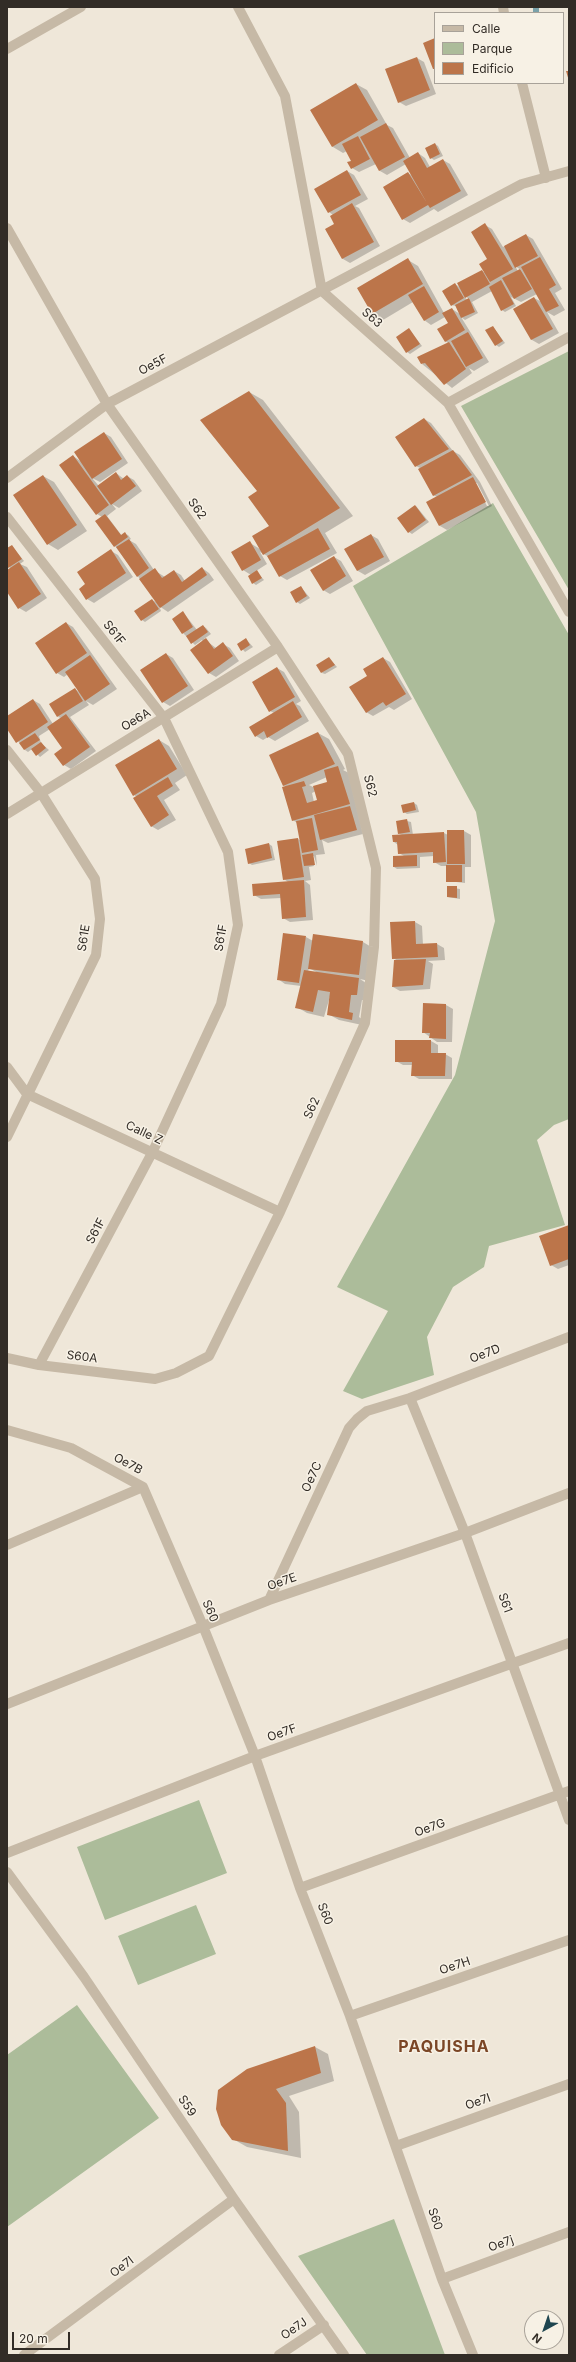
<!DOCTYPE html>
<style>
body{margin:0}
#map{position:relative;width:576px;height:2362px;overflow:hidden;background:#efe7d9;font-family:Inter,sans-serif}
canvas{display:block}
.frame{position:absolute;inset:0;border:8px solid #322c26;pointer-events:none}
.legend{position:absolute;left:434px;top:12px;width:130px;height:72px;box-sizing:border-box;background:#f7f1e5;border:1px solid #a8a299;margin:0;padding:5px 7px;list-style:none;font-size:12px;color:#322c26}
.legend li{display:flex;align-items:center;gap:8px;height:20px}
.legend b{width:20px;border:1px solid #a8a299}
.north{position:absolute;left:524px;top:2310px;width:40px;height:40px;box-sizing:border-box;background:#f7f1e5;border:1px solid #a8a299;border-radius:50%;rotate:220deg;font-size:11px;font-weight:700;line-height:16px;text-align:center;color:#322c26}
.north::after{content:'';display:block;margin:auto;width:14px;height:18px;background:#1f4650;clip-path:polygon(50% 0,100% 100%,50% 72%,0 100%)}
.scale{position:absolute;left:12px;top:2332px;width:58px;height:18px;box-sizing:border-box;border:2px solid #322c26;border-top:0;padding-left:5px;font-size:12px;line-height:14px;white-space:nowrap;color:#322c26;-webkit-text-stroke:3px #f7f1e5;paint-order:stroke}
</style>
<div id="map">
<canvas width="576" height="2362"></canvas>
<div class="frame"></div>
<ul class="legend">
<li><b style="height:5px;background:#c6b9a6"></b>Calle</li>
<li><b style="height:11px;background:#acbc9a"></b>Parque</li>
<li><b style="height:11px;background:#bc754a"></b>Edificio</li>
</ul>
<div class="north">N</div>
<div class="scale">20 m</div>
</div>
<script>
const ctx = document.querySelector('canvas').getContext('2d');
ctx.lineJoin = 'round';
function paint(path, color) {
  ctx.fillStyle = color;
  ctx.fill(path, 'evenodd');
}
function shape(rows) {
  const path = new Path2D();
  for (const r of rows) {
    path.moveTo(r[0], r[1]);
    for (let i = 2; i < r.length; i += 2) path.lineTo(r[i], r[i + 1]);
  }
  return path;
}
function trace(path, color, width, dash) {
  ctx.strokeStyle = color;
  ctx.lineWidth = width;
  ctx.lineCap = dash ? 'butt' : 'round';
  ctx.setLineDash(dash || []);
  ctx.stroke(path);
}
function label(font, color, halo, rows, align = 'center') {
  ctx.font = font + ' Inter,sans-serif';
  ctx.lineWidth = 3;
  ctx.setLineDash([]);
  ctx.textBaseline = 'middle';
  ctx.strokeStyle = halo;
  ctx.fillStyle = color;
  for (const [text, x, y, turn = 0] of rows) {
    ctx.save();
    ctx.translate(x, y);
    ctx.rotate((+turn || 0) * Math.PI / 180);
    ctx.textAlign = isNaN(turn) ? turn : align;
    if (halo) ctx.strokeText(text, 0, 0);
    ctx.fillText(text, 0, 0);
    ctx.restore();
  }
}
paint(shape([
 [569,351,569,590,461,406],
 [493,503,569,635,569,1119,554,1125,537,1140,565,1225,489,1246,484,1267,453,1287,427,1337,434,1375,362,1399,343,1391,388,1311,337,1287,455,1075,495,921,476,812,353,586],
 [199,1800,227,1873,105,1920,77,1847],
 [196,1905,216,1954,138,1985,118,1936],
 [77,2005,159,2118,7,2227,7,2055],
 [394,2219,445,2355,367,2355,298,2256]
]), '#acbc9a');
paint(shape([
 [417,58,424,62,436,94,406,106,399,102],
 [356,84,367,90,387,125,393,128,410,158,418,153,425,158,430,167,443,160,450,164,468,195,438,212,434,209,410,223,403,219,408,173,413,176,406,164,387,175,380,171,376,164,359,172,352,168,352,161,347,151,343,153,333,147,311,110],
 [435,144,438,146,443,156,434,160,431,158],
 [347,171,354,175,368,199,355,206,359,208,380,246,350,263,343,259,326,230,336,224,333,215,329,212,316,189],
 [485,225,492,229,503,247,526,235,533,239,562,289,555,293,565,310,554,316,547,312,559,333,539,344,532,340,515,309,534,298,542,302,537,294,521,302,511,297,516,306,505,312,502,310,492,291,472,302,478,313,465,320,461,317,489,362,474,371,469,368,472,373,452,388,422,364,448,343,445,341,449,323,445,317,431,325,424,320,413,302,383,320,373,314,358,289,408,260,418,266,444,313,452,309,460,314,456,306,451,305,455,284,461,288,482,271,486,273,489,259],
 [515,266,521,270,518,271],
 [464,296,470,299,467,300],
 [493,327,505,343,499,347,496,345],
 [409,329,422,346,410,354,407,352],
 [249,392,263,400,353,516,325,533,337,553,287,580,280,576,269,557,260,552,267,564,256,571,264,580,256,585,253,583,251,575,243,570,232,553,250,543,260,549,270,527,259,491],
 [424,419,431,423,453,451,460,455,480,482,492,506,447,530,440,526,437,497,433,495,420,468,416,466],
 [475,483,477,483,489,506,487,506],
 [104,433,111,437,128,463,100,482,92,478,99,486,116,473,124,479,127,476,134,480,142,491,119,508,112,504,116,509,107,516,122,536,125,534,128,535,131,539,129,540,136,544,154,570,165,577,174,571,181,575,185,581,202,568,209,573,214,580,168,612,159,606,161,611,145,622,142,620,152,600,158,603,115,546,102,517,97,514,73,456,82,462],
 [43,476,54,482,87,531,58,550,48,544],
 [416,506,429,522,412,534,409,532],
 [371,535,378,539,390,561,365,575,358,571,345,549],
 [12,546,24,561,20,564,27,567,47,598,26,612,19,608,7,590,7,572,11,569,7,565,7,549],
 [111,551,118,555,133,577,94,603,87,599,87,584],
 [334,557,341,561,353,581,330,594,323,590],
 [301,587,310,598,300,604,297,602],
 [183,612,197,630,203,626,206,628,211,634,204,639,216,648,223,644,230,648,239,661,216,677,209,673,203,642,202,640,195,645,183,633],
 [66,623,73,627,117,689,93,705,86,701,89,705,70,717,96,751,71,769,64,765,64,748,50,729,39,736,41,743,49,750,40,757,32,749,28,752,25,750,7,727,7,717,33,700,40,704,53,724,61,718,58,717,75,689,81,693,68,674,64,677,57,673],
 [246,639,253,647,245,652,238,644],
 [166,654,173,658,194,690,170,706,163,702,142,670],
 [329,658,337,667,325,674,322,673],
 [383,658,390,662,412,699,394,710,389,707,373,716,366,712,368,676],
 [277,668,284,672,301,701,296,704,300,706,309,721,275,741,268,737,263,740,256,736,274,713,270,711,253,682],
 [318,733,329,739,345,769,343,770,349,773,363,834,328,843,322,840,325,854,316,855,317,866,314,856,312,856,314,866,309,867,311,880,305,881,310,885,313,920,290,922,283,918,281,898,261,899,254,895,288,882,284,879,298,839,301,841,297,823,293,820,286,787,283,785],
 [327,777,328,783,313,787,309,785],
 [316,791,318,801,314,802,312,793],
 [159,740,169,746,187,775,175,783,180,790,164,800,176,820,158,830,151,826,137,797,134,795],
 [414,803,417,805,419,812,407,814,404,812],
 [407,821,411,822,413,835,444,833,448,835,464,831,471,835,471,867,465,867,465,883,447,881,447,866,441,866,434,862,434,856,420,857,420,868,397,869,394,867,404,856,399,853,398,845,394,842,402,835,399,834],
 [269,844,272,846,275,860,252,865,249,863],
 [448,887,460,889,460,899,448,897],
 [415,922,422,926,423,945,437,944,444,948,445,960,428,961,433,964,430,989,400,991,393,987,398,961,393,958,391,923],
 [313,935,363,942,373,948,369,981,360,979,369,985,367,1001,362,1000,359,1017,363,1020,362,1025,339,1020,328,1014,331,993,324,1017,307,1013,297,1007,301,986,285,984,278,979,306,937,313,941],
 [309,968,318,973,308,972],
 [424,1004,446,1005,453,1009,452,1042,437,1042,423,1032],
 [431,1041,438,1045,438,1054,445,1054,452,1058,452,1079,419,1079,412,1075,413,1065,403,1065,396,1061],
 [569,1226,569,1265,558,1269,551,1265],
 [315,2047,328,2054,334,2081,289,2096,299,2112,301,2158,247,2147,233,2139,222,2125]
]), '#0003');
trace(shape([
 [536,13,536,7]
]), '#7aa1a9', 6);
paint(shape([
 [435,38,435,69,433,69,423,43],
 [417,57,430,90,398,103,385,69],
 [566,71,569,71,569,81],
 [356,83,378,120,332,147,310,110],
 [386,123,405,157,379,171,360,137],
 [358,136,370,159,351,169,347,162,351,161,342,144],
 [435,143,440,154,430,159,425,148],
 [418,152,427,168,443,159,461,191,430,208,428,205,402,220,383,187,408,172,427,203,403,161],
 [347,170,361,195,328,213,314,189],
 [352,203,374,242,342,259,325,229,334,224,330,216],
 [485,223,513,269,490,282,479,264,487,259,471,232],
 [526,234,538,256,515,268,504,246],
 [540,257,556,285,549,289,559,306,546,312,521,267],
 [408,258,423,284,372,314,357,288],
 [520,269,532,289,514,299,502,278],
 [482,270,490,284,465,298,457,283],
 [501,280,514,304,501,311,489,287],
 [455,283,464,298,451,306,442,291],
 [424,286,439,312,424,321,408,295],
 [534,297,553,329,531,340,513,309],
 [469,298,475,312,461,318,455,305],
 [452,308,465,330,445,342,437,329,448,323,442,313],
 [493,326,503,341,495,346,485,330],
 [409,328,420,344,406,353,396,337],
 [468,332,483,358,466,367,451,341],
 [449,342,466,369,444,385,425,363,421,364,417,357],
 [249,391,340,508,263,555,252,536,269,526,248,497,257,491,200,420],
 [424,418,449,449,415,467,395,437],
 [104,432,122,459,92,479,74,452],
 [453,450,472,475,433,496,418,469],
 [73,455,109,505,96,515,59,465],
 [116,472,121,480,127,475,136,486,111,505,97,486],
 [43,475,77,525,47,545,13,495],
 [473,477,486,502,439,526,426,502],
 [415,505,426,520,408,533,397,518],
 [105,514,121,535,125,532,128,537,114,547,95,521],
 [318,528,330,549,279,577,267,556],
 [371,534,384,557,357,571,344,549],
 [129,539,149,568,137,577,116,547],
 [250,541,261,560,242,571,231,552],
 [12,545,22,559,8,568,7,548],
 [111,549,126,573,86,600,79,589,85,584,77,572],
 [334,556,346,576,323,591,310,570],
 [19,562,41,594,18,609,7,592,7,570],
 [202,567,207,575,160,608,139,579,155,568,162,578,174,570,182,582],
 [257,570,262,578,252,584,248,576],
 [301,586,307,596,296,603,290,592],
 [152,599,159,609,141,621,134,611],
 [183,611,193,627,182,634,172,619],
 [66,622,87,653,56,674,35,643],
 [203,625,208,632,191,644,186,636],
 [206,638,214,649,223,642,233,656,208,674,190,650],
 [246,638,250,645,241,651,237,644],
 [166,653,188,686,162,703,140,670],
 [90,655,110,684,85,701,65,672],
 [329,657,335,665,321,673,316,665],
 [383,657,406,694,386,706,383,702,366,713,349,687,367,676,363,669],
 [277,667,295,697,269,712,252,682],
 [75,688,83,701,57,717,49,704],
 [33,699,48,722,16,743,7,729,7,716],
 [293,701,302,717,267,738,264,731,255,737,249,727],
 [66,714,90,747,63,766,54,754,62,748,47,727],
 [318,732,335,764,283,786,269,755],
 [35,733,40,740,24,750,19,743],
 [159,739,177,769,133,796,115,765],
 [41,742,46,748,36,756,31,749],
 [338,766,350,804,292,821,282,787,304,781,306,786,302,787,307,803,317,800,313,786,327,782,324,770],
 [168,777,173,786,157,796,169,815,151,827,133,798],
 [414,802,416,810,403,813,401,805],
 [350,806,357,830,320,840,314,815],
 [312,818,318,850,302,853,296,821],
 [407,819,410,832,398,834,396,821],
 [447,830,464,830,465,864,447,864],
 [444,832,446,862,433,863,433,852,398,854,397,842,393,842,392,835],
 [298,838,304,877,283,880,277,841],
 [269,843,272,858,248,864,245,849],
 [313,853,315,865,304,866,302,855],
 [417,855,417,866,393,867,393,856],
 [446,865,462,865,462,882,446,882],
 [304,880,306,917,282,919,280,894,253,896,252,884],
 [447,886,457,886,457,898,447,897],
 [415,921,416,944,437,943,438,957,392,959,390,922],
 [283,933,306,936,299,983,277,980],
 [313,934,363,941,359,975,308,969],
 [426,959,423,985,392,987,394,960],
 [304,970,359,978,357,995,351,995,349,1012,353,1013,352,1020,327,1015,330,992,318,990,313,1012,295,1008],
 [423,1003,446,1004,446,1039,429,1038,430,1033,422,1033],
 [395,1040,431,1040,431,1053,446,1053,445,1076,411,1076,412,1062,395,1062],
 [569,1225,569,1259,550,1266,539,1236],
 [315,2046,321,2073,276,2089,286,2103,288,2151,232,2140,221,2125,216,2109,218,2090,247,2069]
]), '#bc754a');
trace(shape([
 [238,7,285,96,322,291,448,403,569,612],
 [503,7,504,13],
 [7,49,81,7],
 [522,83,546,178],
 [7,228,107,404,278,647,348,754,376,868,374,947,365,1023,280,1212,209,1356,176,1373,155,1379,39,1365,7,1358],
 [448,403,569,337],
 [7,478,107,404,522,184,569,171],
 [7,517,164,718,228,852,238,925,221,1004,153,1151,39,1365],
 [7,750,41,793,95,879,100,919,96,955,7,1137],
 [7,814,278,647],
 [7,1067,27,1094,280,1212],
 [410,1398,465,1533,569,1820],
 [7,1430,71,1448,143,1487],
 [143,1487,203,1626,255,1756,300,1888,350,2016,442,2279,473,2355],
 [7,1545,143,1487],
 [269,1600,349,1428,357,1419,367,1411,410,1398,569,1337],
 [7,1704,269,1600,465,1533,569,1493],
 [7,1853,255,1756,569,1643],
 [7,1872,84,1977,234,2199,344,2355],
 [300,1888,569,1791],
 [350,2016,569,1940],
 [396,2146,569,2084],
 [442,2279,569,2232],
 [24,2355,234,2199],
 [279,2355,324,2325]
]), '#c6b9a6', 10);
label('12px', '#322c26', '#f7f1e5', [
 ["S63",372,318,41],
 ["Oe5F",153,365,-28],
 ["S62",197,509,55],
 ["S61F",114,633,52],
 ["Oe6A",136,720,-31],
 ["S62",370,786,76],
 ["S61E",84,938,-81],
 ["S61F",221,938,-80],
 ["S62",312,1108,-66],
 ["Calle Z",144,1133,25],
 ["S61F",96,1231,-62],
 ["Oe7D",485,1354,-21],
 ["S60A",82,1357,7],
 ["Oe7B",128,1464,28],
 ["Oe7C",312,1477,-65],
 ["Oe7E",282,1582,-19],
 ["S61",505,1603,70],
 ["S60",210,1611,67],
 ["Oe7F",282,1733,-20],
 ["Oe7G",430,1828,-20],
 ["S60",325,1914,69],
 ["Oe7H",455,1966,-19],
 ["Oe7I",478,2102,-20],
 ["S59",187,2106,56],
 ["S60",435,2219,71],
 ["Oe7j",501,2244,-20],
 ["Oe7I",122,2267,-37],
 ["Oe7J",294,2329,-34]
]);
ctx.letterSpacing = '1px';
label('bold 16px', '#7b4626', '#f7f1e5', [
 ["PAQUISHA",444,2047]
]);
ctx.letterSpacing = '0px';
</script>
